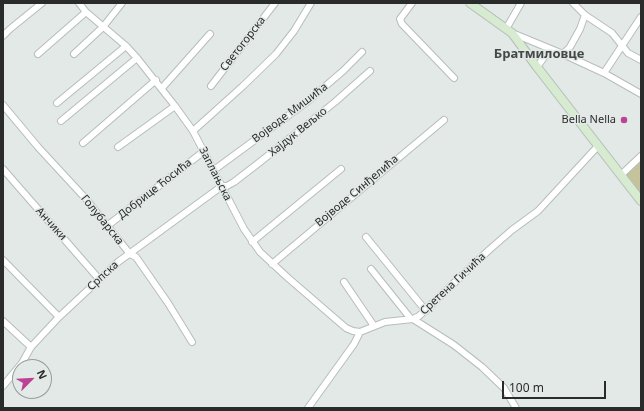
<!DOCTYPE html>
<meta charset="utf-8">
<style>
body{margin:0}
#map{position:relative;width:644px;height:411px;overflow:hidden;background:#e2e9e7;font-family:"Noto Sans",sans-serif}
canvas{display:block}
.frame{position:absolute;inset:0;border:4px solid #2a2c2b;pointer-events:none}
.north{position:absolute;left:12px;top:359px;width:40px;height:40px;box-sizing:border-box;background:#e2e9e7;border:1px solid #989d9c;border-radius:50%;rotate:66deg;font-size:11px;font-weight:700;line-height:16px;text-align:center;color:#2a2c2b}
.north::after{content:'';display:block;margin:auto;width:14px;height:18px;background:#bb4295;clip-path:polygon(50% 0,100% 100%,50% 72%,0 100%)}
.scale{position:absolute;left:502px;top:381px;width:104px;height:18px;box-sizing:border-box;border:2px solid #2a2c2b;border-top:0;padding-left:5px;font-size:12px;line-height:14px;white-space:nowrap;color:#2a2c2b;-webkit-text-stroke:3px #e2e9e7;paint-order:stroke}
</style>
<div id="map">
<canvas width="644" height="411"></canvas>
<div class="frame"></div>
<div class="north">N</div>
<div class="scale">100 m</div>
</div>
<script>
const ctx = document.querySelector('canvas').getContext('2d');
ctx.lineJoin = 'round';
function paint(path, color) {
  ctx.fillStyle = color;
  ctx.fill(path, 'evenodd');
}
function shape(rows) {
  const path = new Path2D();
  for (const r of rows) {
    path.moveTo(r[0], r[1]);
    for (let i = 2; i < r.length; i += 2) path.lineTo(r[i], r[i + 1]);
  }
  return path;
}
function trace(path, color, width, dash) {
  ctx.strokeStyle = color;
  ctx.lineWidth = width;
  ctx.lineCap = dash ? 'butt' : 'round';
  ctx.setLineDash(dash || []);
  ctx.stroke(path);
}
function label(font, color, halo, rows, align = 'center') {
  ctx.font = font + ' "Noto Sans",sans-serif';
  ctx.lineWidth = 3;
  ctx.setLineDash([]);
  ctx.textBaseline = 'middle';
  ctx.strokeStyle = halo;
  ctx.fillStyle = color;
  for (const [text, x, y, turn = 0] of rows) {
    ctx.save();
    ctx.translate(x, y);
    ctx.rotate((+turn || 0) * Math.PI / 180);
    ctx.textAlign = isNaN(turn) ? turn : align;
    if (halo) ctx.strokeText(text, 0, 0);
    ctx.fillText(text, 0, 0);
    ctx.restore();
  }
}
paint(shape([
 [641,156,641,201,621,175]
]), '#c5c39b');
const street = shape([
 [79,3,86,12,126,46,137,58,175,106,193,131,244,229,260,252,287,277,346,328,353,331,360,332],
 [412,3,400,19,402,24,454,78],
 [573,3,585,15,612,33,628,53,641,60],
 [506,29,521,3],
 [512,33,563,54,604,73,641,94],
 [3,36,10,29,42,3],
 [38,54,86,12],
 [74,54,103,27,122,3],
 [537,67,545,56,553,53,563,54,570,47,580,29,585,15],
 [604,73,641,17],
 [211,86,275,3],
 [162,88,210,34],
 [57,103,126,46],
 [3,105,38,147,86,199,130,254,136,257,168,303,192,342],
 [61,121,137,58],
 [193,131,243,86,276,54,294,31,311,3],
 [83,143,156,80],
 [118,147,175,106],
 [3,169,99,279],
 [214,170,308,101,343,71,362,52],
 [621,175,641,156],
 [107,226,203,152],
 [366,237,426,311],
 [252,242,341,169],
 [3,260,59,317],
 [272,264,444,120],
 [371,269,411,319],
 [344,282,374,326],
 [413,319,454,345,482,367,504,388,516,408],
 [3,321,31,347],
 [3,386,22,363,31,347,59,317,118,262,222,186,227,186,234,182,260,162,335,102,370,71],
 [308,408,354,344,360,332,385,322,413,319,419,316,489,250,512,230,538,211,598,146]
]);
const secondary = shape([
 [470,3,512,33,537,67,641,201]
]);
trace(street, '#b6bdba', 8);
trace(secondary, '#b6bdba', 10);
trace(street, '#fff', 6);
trace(secondary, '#d6ebcf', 8);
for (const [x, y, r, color] of [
 [624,120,4,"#bb4295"]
]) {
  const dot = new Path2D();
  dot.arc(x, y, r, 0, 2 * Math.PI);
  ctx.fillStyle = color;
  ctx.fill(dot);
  trace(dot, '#e2e9e7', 1.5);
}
label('11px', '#2a2c2b', '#e2e9e7', [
 ["Светогорска",243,44,-52],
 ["Војводе Мишића",290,113,-37],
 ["Хајдук Вељко",298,132,-39],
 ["Заплањска",215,174,63],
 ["Добрице Ћосића",155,189,-38],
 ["Војводе Синђелића",357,191,-40],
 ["Голубарска",102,220,51],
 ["Анчики",51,224,48],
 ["Српска",103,276,-42],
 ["Сретена Гичића",453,284,-43]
]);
label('11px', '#2a2c2b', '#e2e9e7', [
 ["Bella Nella",616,120]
], 'right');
label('bold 13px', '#444a48', '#e2e9e7', [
 ["Братмиловце",539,54]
]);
</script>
